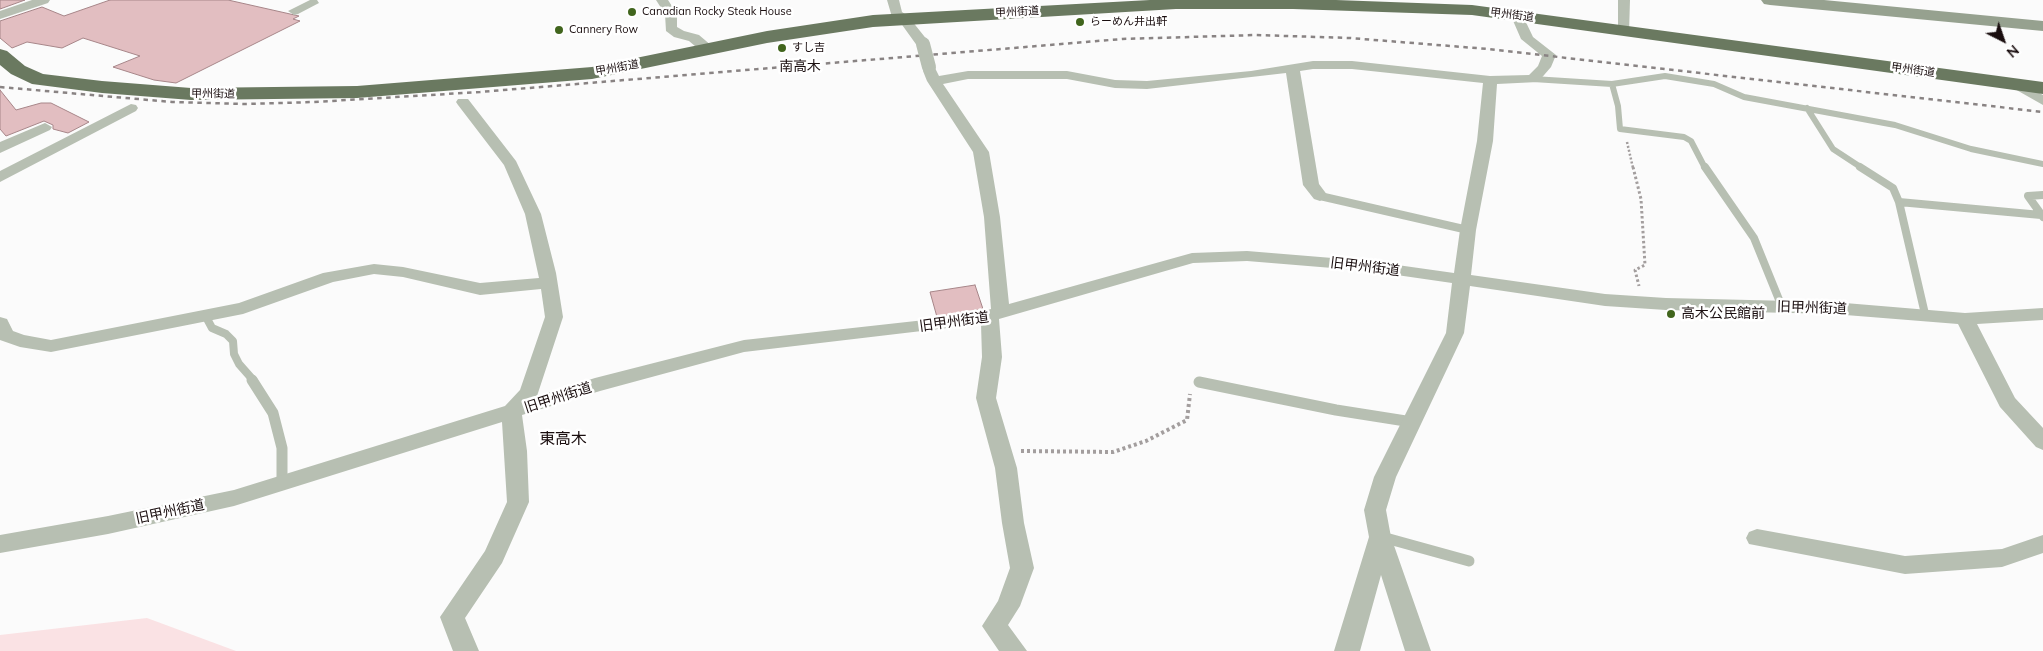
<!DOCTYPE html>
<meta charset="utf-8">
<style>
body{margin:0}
#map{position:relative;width:2043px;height:651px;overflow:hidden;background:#fbfbfb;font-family:Mulish,sans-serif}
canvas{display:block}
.north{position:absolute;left:1978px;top:15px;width:50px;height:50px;-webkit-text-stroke:4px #fff;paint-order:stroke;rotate:139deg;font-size:14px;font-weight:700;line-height:20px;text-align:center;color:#1a0e0f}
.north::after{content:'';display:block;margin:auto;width:18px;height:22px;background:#1a0e0f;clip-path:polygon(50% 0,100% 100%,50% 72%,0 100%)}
</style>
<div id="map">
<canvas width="2043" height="651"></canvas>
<div class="north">N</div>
</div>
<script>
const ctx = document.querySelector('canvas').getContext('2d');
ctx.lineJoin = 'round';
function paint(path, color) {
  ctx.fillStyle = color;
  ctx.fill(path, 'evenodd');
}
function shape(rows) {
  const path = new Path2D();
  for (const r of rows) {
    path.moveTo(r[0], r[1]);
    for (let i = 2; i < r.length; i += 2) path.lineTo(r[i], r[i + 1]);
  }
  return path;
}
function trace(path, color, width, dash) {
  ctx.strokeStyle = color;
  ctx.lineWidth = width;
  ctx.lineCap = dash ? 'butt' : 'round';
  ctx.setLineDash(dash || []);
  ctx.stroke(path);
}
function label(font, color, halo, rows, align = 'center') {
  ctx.font = font + ' Mulish,"Noto Sans JP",sans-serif';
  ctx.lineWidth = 5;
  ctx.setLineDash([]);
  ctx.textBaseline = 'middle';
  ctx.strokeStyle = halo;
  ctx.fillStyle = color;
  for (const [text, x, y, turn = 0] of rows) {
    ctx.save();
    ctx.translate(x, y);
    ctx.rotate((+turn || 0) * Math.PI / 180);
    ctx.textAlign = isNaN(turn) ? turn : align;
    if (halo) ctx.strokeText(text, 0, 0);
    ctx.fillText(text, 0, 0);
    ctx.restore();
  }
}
paint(shape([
 [147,618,236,651,0,651,0,635]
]), '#fae2e4');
const building = shape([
 [0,0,25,0,0,9,0,0],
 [110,0,228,0,299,16,293,19,300,21,176,83,154,80,113,67,140,56,83,38,62,48,27,42,12,48,0,38,0,21,42,7,64,16,110,0],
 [0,90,16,110,41,103,51,103,89,122,68,133,53,129,53,125,44,121,6,136,0,129,0,90],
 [975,285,983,309,937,317,930,292,975,285]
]);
paint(building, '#e2bec1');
trace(building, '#a78689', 1);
trace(shape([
 [1627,142,1633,168]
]), '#a39e9e', 2.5, [2, 2]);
trace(shape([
 [1633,167,1641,199,1645,265,1635,270,1639,286]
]), '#a39e9e', 3, [2.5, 2.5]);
trace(shape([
 [1021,451,1113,452,1146,441,1187,420,1190,394]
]), '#a39e9e', 4, [3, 3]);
trace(shape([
 [1533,79,1612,84,1665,76,1714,84,1744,97,1895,125,1971,149,2043,164],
 [1612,84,1618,106,1620,129,1684,137,1691,141,1705,168],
 [1807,108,1833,149,1862,168]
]), '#b7bfb2', 6);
trace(shape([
 [1705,167,1754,238,1782,307],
 [1860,167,1893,188,1899,202],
 [2043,195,2028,196,2043,217],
 [1320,196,1468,230],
 [1925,314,1899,202,2041,215],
 [205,315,212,328,226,334,233,341,234,354,239,364,254,381]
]), '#b7bfb2', 8);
trace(shape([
 [252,380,273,413,282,448,282,484],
 [1199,382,1336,410,1412,422],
 [1382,537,1469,561]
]), '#b7bfb2', 11);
paint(shape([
 [32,0,50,0,48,3,0,19,0,11,32,0],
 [310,0,317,0,319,3,298,14,294,15,288,11,310,0],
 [656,0,668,0,677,14,677,27,684,31,699,35,712,46,714,49,712,52,702,52,689,41,674,37,666,31,665,14,656,0],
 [887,0,899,0,902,12,908,16,928,41,930,44,928,47,918,47,900,22,892,17,887,0],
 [1618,0,1630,0,1629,33,1624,34,1618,30,1618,0],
 [1517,12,1523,16,1533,37,1556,55,1551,67,1538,82,1497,84,1493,141,1476,230,1471,275,1605,294,1666,298,1833,302,1965,313,2043,308,2043,320,1977,324,2015,398,2043,428,2043,450,2036,447,2000,407,1958,324,1833,314,1666,310,1605,306,1470,286,1464,333,1396,477,1386,510,1391,537,1431,651,1405,651,1381,575,1360,651,1334,651,1369,537,1364,510,1374,477,1446,333,1452,283,1369,271,1247,261,1193,263,999,319,1002,357,996,398,1017,468,1024,523,1034,568,1020,606,1008,625,1027,651,999,651,982,626,998,601,1010,568,1002,523,995,468,976,398,982,357,981,324,744,352,600,391,522,415,527,451,529,502,502,563,465,618,479,651,453,651,440,617,485,551,507,502,502,422,234,506,108,534,0,553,0,535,108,516,234,490,505,406,520,390,545,317,541,289,480,295,403,277,374,274,333,282,243,314,51,352,20,347,0,340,0,317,7,319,13,331,24,335,51,340,239,303,323,273,374,264,403,267,480,283,539,278,525,214,504,165,458,105,456,102,458,99,468,99,516,161,541,214,556,273,563,317,537,396,595,378,744,340,970,315,991,309,984,217,973,152,927,81,923,71,925,68,935,68,939,76,968,71,1067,71,1115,80,1147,81,1251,71,1313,61,1352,61,1490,76,1529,75,1538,66,1542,56,1521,39,1511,16,1517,12],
 [1313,69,1352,69,1483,83,1477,141,1460,230,1454,273,1369,261,1247,251,1192,253,1009,304,1000,217,989,152,943,84,968,79,1067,79,1115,88,1147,89,1286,73,1303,185,1314,199,1320,201,1328,196,1319,184,1300,71,1313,69],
 [2018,81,2043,95,2043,105,2013,88,2011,85,2013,82,2018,81],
 [131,104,136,105,138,108,136,111,0,182,0,171,131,104],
 [45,123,52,127,50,130,0,153,0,142,45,123],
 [1757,529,1905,556,2002,549,2043,535,2043,553,2002,567,1905,574,1749,544,1746,538,1749,532,1757,529]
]), '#b7bfb2');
paint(shape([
 [1761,0,1824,0,2043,21,2043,31,1770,5,1764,4,1761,0]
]), '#96a18f');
paint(shape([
 [1150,0,1336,0,1472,5,2043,82,2043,94,1472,15,1293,9,1176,9,873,27,767,43,592,79,357,98,191,100,102,93,32,84,11,74,0,65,0,49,7,51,25,66,43,74,102,81,191,88,357,86,592,67,767,31,873,15,1150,0]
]), '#6a7960');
trace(shape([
 [0,87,172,102,246,104,314,102,480,92,1122,39,1256,35,1350,38,1488,49,2043,112]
]), '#898383', 2.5, [4.5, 4.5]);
trace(shape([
 [923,44,929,67]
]), '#b7bfb2', 14);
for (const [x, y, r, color] of [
 [632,12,5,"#41651d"],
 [1080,22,5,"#41651d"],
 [559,30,5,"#41651d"],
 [782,48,5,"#41651d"],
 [1671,314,5,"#41651d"]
]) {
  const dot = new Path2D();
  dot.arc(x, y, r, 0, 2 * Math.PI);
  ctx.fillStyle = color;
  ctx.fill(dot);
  trace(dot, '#fff', 2);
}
label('11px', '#1a0e0f', '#fff', [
 ["Canadian Rocky Steak House",642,12],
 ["らーめん井出軒",1090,22],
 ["Cannery Row",569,30],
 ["すし吉",792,48]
], 'left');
label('11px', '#1a0e0f', '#fff', [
 ["甲州街道",1017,12,-3],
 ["甲州街道",1512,15,7],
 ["甲州街道",617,68,-10],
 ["甲州街道",1913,70,8],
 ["甲州街道",213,94,1]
]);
label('14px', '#1a0e0f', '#fff', [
 ["南高木",800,67]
]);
label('14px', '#1a0e0f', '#fff', [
 ["旧甲州街道",1365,267,7],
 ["旧甲州街道",1812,308,2],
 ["旧甲州街道",954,322,-8],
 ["旧甲州街道",558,398,-18],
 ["旧甲州街道",170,512,-12]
]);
label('14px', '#1a0e0f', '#fff', [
 ["高木公民館前",1681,314]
], 'left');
label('16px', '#1a0e0f', '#fff', [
 ["東高木",563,439]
]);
</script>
